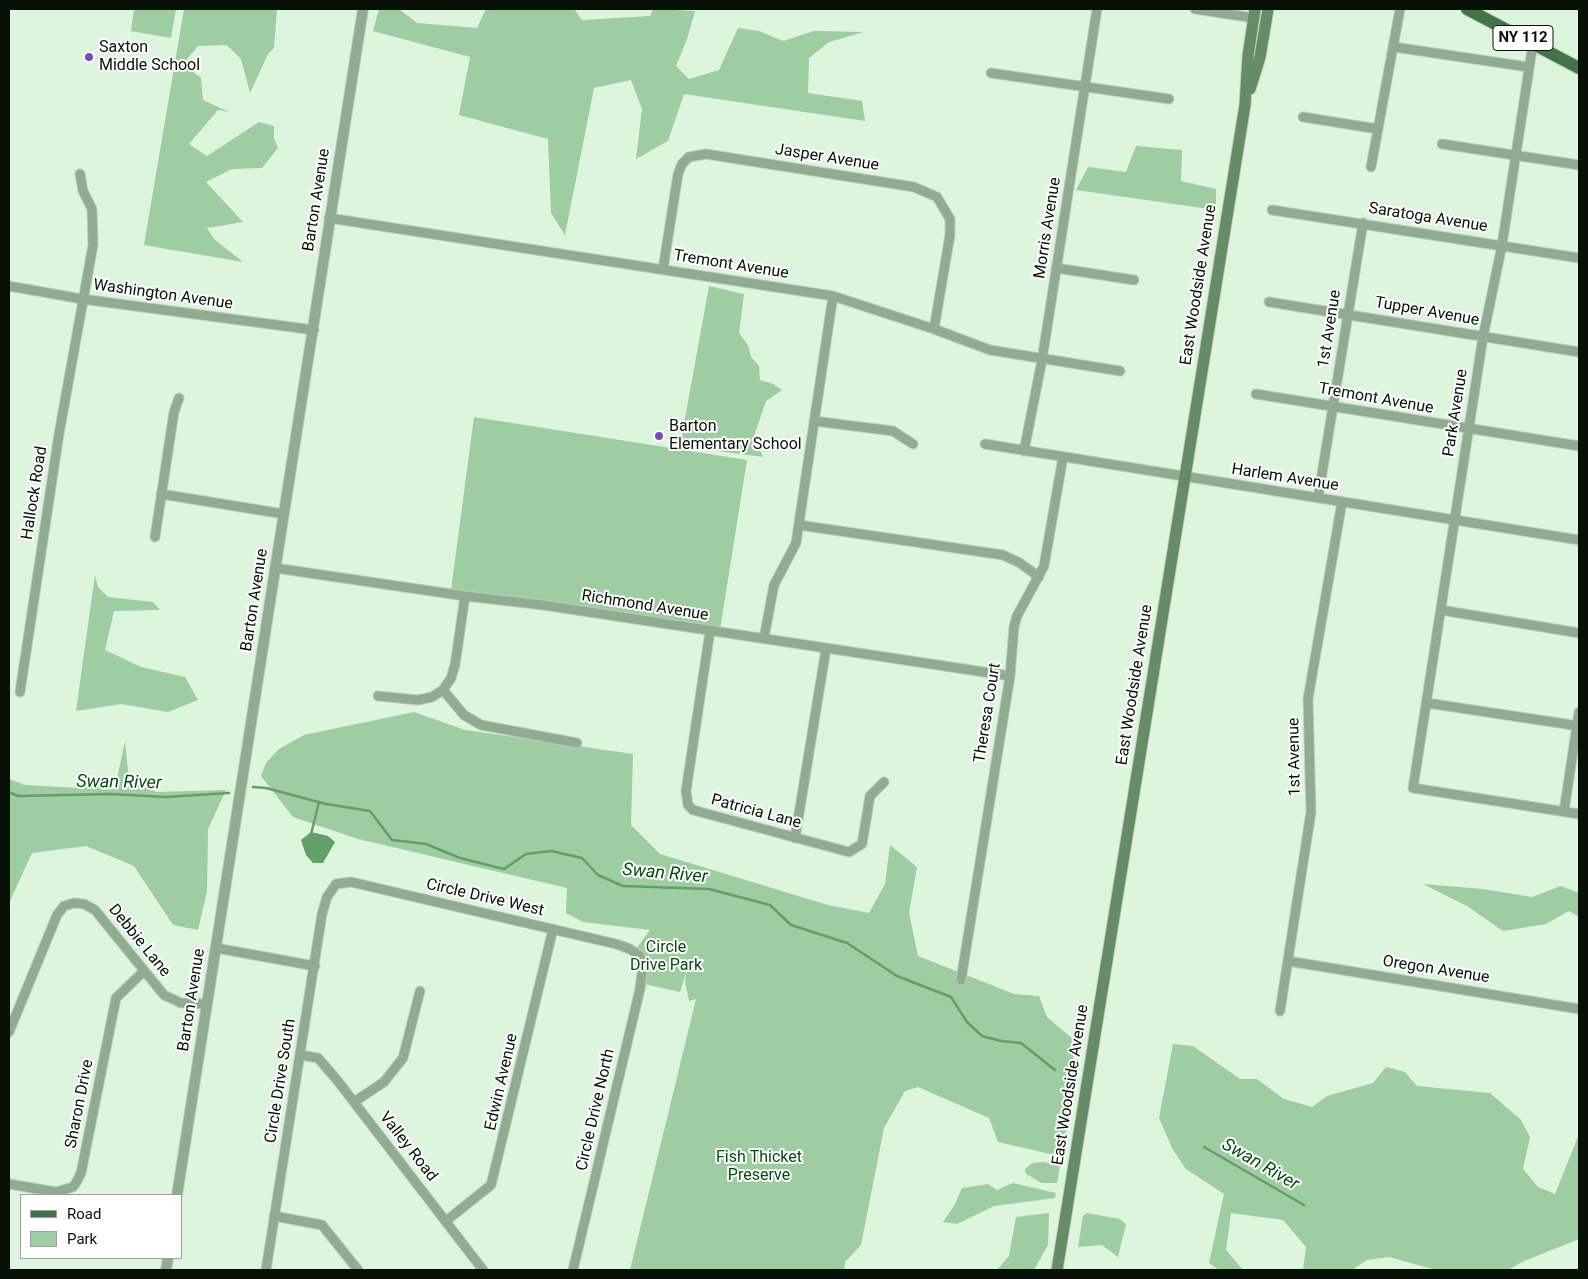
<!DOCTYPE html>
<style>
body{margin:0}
#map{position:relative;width:1588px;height:1279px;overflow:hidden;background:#dcf5dc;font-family:Roboto,sans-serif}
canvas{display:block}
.frame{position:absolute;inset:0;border:10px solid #081008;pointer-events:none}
.legend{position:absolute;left:20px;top:1194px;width:162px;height:65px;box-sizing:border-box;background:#fff;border:1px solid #9c9f9c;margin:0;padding:6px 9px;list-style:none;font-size:15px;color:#081008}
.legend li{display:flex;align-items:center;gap:10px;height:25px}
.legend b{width:25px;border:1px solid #9c9f9c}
</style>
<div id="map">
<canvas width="1588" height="1279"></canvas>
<div class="frame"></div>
<ul class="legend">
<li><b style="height:6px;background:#437447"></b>Road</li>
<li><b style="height:14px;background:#9dcda0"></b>Park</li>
</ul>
</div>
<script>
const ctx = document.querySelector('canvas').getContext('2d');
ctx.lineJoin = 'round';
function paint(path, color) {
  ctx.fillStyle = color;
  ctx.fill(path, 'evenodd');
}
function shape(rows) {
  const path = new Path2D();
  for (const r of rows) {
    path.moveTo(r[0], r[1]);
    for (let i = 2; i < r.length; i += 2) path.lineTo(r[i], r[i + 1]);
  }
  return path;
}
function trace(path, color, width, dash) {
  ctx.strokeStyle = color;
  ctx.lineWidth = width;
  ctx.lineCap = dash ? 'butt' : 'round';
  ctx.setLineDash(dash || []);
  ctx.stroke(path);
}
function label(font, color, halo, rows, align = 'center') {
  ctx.font = font + ' Roboto,sans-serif';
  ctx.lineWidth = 4;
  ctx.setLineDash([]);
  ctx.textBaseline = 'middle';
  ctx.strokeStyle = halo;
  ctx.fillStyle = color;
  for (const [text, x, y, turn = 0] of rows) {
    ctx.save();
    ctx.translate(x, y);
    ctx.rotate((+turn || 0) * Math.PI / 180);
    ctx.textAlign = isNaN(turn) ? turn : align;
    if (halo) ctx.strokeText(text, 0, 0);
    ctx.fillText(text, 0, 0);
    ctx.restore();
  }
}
paint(shape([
 [134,9,176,9,171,38,131,31],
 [184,9,277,9,274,48,268,54,250,93,241,59,227,45,198,46,183,64,201,78,203,100,229,112,218,110,189,144,207,156,259,122,274,126,274,138,278,148,262,168,232,169,206,182,243,222,207,228,214,239,243,262,144,245],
 [379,9,399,9,417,23,477,28,486,9,574,9,582,20,650,16,653,9,695,11,687,39,676,66,689,79,719,70,738,28,759,31,783,41,814,31,864,32,829,42,809,58,808,93,862,101,865,121,684,94,668,141,636,159,642,109,631,80,594,88,565,235,551,213,548,139,459,115,470,57,373,31],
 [1136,146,1182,150,1181,181,1216,189,1216,210,1076,190,1088,167,1126,172],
 [709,286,744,294,739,333,748,345,751,357,759,366,760,380,773,384,782,390,766,401,754,436,763,457,680,446],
 [474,417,747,460,720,630,451,590],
 [95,575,98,587,108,597,153,602,160,610,114,611,105,650,141,667,185,677,198,700,168,712,121,704,76,711],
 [414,712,465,730,633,754,631,825,660,854,828,905,869,913,885,884,890,845,917,867,909,913,918,956,1014,994,1039,996,1047,1017,1075,1041,1063,1157,998,1142,989,1118,918,1087,905,1091,884,1128,861,1245,845,1262,844,1270,630,1270,696,999,689,1001,685,981,687,970,680,992,644,984,636,949,650,930,583,922,566,913,567,888,358,839,293,817,261,776,266,763,279,749,304,735],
 [125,741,129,780,156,792,226,790,208,829,207,891,198,930,173,925,134,866,86,846,32,853,9,903,9,779,25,785,80,788,117,779],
 [1423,884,1483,889,1532,897,1561,886,1579,893,1579,917,1569,911,1546,924,1503,931,1467,906],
 [1173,1044,1193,1046,1240,1079,1257,1079,1284,1099,1312,1107,1327,1096,1373,1083,1386,1067,1405,1072,1417,1086,1490,1093,1521,1120,1530,1137,1523,1169,1538,1187,1555,1194,1579,1134,1579,1239,1524,1261,1508,1270,1436,1270,1389,1257,1367,1260,1352,1270,1303,1270,1306,1247,1283,1220,1231,1213,1226,1250,1243,1270,1219,1270,1209,1263,1224,1194,1186,1169,1173,1150,1159,1118],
 [1043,1162,1060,1166,1057,1183,1042,1183,1026,1174,1025,1169,1032,1163],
 [1013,1183,1056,1193,1055,1198,994,1206,957,1224,943,1222,954,1206,962,1188,988,1184,997,1190],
 [1049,1213,1048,1245,1034,1270,997,1270,1009,1256,1016,1217],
 [1087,1213,1120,1219,1126,1224,1118,1257,1102,1245,1078,1247,1083,1216]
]), '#9dcda0');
paint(shape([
 [311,832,328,836,335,842,323,863,313,863,306,855,301,840]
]), '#639f68');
trace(shape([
 [253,787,266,788,326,804,370,811,392,840,426,844,460,858,504,869,526,854,551,851,582,858,598,875,623,886,709,889,770,905,791,925,847,943,897,976,951,997,967,1022,982,1036,1001,1041,1021,1043,1055,1070],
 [9,792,18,796,111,794,166,797,229,793],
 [311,834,319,802],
 [1204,1147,1304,1205]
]), '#639f68', 2.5);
const minor = shape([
 [1195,9,1254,18],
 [1533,43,1502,245,1483,337,1413,788,1579,814],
 [1394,47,1528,67],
 [991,73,1169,99],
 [1303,117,1378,129],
 [1442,144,1579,165],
 [1371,167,1400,9],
 [1272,210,1579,258],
 [329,218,833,296,934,329,990,350,1120,371],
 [1056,268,1134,280],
 [663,269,678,174,682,164,689,157,706,154,914,187,937,197,950,219,950,235,934,329],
 [9,286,82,299,314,330],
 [1269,302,1579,352],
 [1256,394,1579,446],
 [814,421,893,431,913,444],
 [985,444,1579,540],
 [1024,451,1042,360,1097,9],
 [161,494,284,514],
 [1318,498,1363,223],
 [799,525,1003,555,1020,563,1039,577],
 [155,537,174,412,179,398],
 [275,568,465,596,543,605,1010,676],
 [1441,610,1579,633],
 [710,631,686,791,688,805,693,810,849,852,862,844,870,796,884,782],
 [764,638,774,585,796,543,833,296],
 [443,690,464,715,481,725,577,743],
 [20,692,59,434,93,245,92,209,83,191,80,174],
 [378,696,418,700,432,697,443,690,451,678,455,665,465,596],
 [1427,703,1579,726],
 [1564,811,1579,712],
 [795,838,826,649],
 [216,948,315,966],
 [1288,961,1579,1009],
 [961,980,1010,676,1014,627,1017,616,1044,566,1063,457],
 [1280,1011,1311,812,1308,699,1342,502],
 [9,1032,57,915,64,906,74,903,84,904,95,910,164,995,181,1003,206,1004],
 [301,1055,318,1058,337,1080,483,1270],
 [354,1102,384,1082,403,1058,420,991],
 [9,1184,56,1192,73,1187,77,1181,81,1173,116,998,144,971],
 [274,1216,322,1225,358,1270],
 [446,1221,491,1185,553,929],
 [266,1270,322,914,327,897,336,884,351,882,616,944,630,949,640,956,642,972,640,989,573,1270]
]);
const tertiary = shape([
 [177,1195,363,9],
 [166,1270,168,1258]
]);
const secondary = shape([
 [1250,89,1260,57,1268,9],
 [1057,1270,1245,105,1248,56,1255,9]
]);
const primary = shape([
 [1467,9,1579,68]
]);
trace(minor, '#bad0ba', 11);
trace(tertiary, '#bad0ba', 12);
trace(secondary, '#bad0ba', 13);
trace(primary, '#bad0ba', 14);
trace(minor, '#91ab92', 9);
trace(tertiary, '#91ab92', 10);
trace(secondary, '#658b67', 11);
trace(primary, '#437447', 12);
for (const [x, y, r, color] of [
 [89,57,5,"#764bc4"],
 [659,436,5,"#764bc4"]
]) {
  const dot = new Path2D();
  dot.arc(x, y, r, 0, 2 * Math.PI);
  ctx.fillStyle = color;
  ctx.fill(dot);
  trace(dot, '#fff', 2);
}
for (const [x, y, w] of [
 [1523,38,60]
]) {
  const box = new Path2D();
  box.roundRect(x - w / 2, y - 12.5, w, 25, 4);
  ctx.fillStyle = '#fff';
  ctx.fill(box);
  trace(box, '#081008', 1);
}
label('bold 15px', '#081008', null, [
 ["NY 112",1523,38]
]);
label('16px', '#081008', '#fff', [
 ["Saxton",99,48],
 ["Middle School",99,66],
 ["Barton",669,427],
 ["Elementary School",669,445]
], 'left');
label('16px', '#081008', '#fff', [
 ["Jasper Avenue",827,158,9],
 ["Barton Avenue",317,200,-81],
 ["Saratoga Avenue",1428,218,9],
 ["Morris Avenue",1048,228,-81],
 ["Tremont Avenue",731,265,9],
 ["East Woodside Avenue",1199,285,-81],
 ["Washington Avenue",163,295,8],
 ["Tupper Avenue",1427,312,10],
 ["1st Avenue",1330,329,-81],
 ["Tremont Avenue",1376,399,10],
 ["Park Avenue",1456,413,-81],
 ["Harlem Avenue",1285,478,9],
 ["Hallock Road",35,493,-81],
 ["Barton Avenue",255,600,-81],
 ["Richmond Avenue",645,606,9],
 ["East Woodside Avenue",1135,685,-81],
 ["Theresa Court",988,713,-81],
 ["1st Avenue",1295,757,-91],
 ["Patricia Lane",756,812,15],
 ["Circle Drive West",485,898,13],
 ["Debbie Lane",139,941,51],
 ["Oregon Avenue",1436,970,9],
 ["Barton Avenue",192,1000,-81],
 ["Circle Drive South",281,1081,-81],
 ["Edwin Avenue",502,1082,-77],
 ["East Woodside Avenue",1071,1085,-81],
 ["Sharon Drive",80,1104,-79],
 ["Circle Drive North",596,1110,-77],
 ["Valley Road",408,1147,52]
]);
label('16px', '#054a15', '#fff', [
 ["Circle",666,948],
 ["Drive Park",666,966],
 ["Fish Thicket",759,1158],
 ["Preserve",759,1176]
]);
label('italic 18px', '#054b15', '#fff', [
 ["Swan River",119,783,1],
 ["Swan River",665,874,5],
 ["Swan River",1260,1165,30]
]);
</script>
